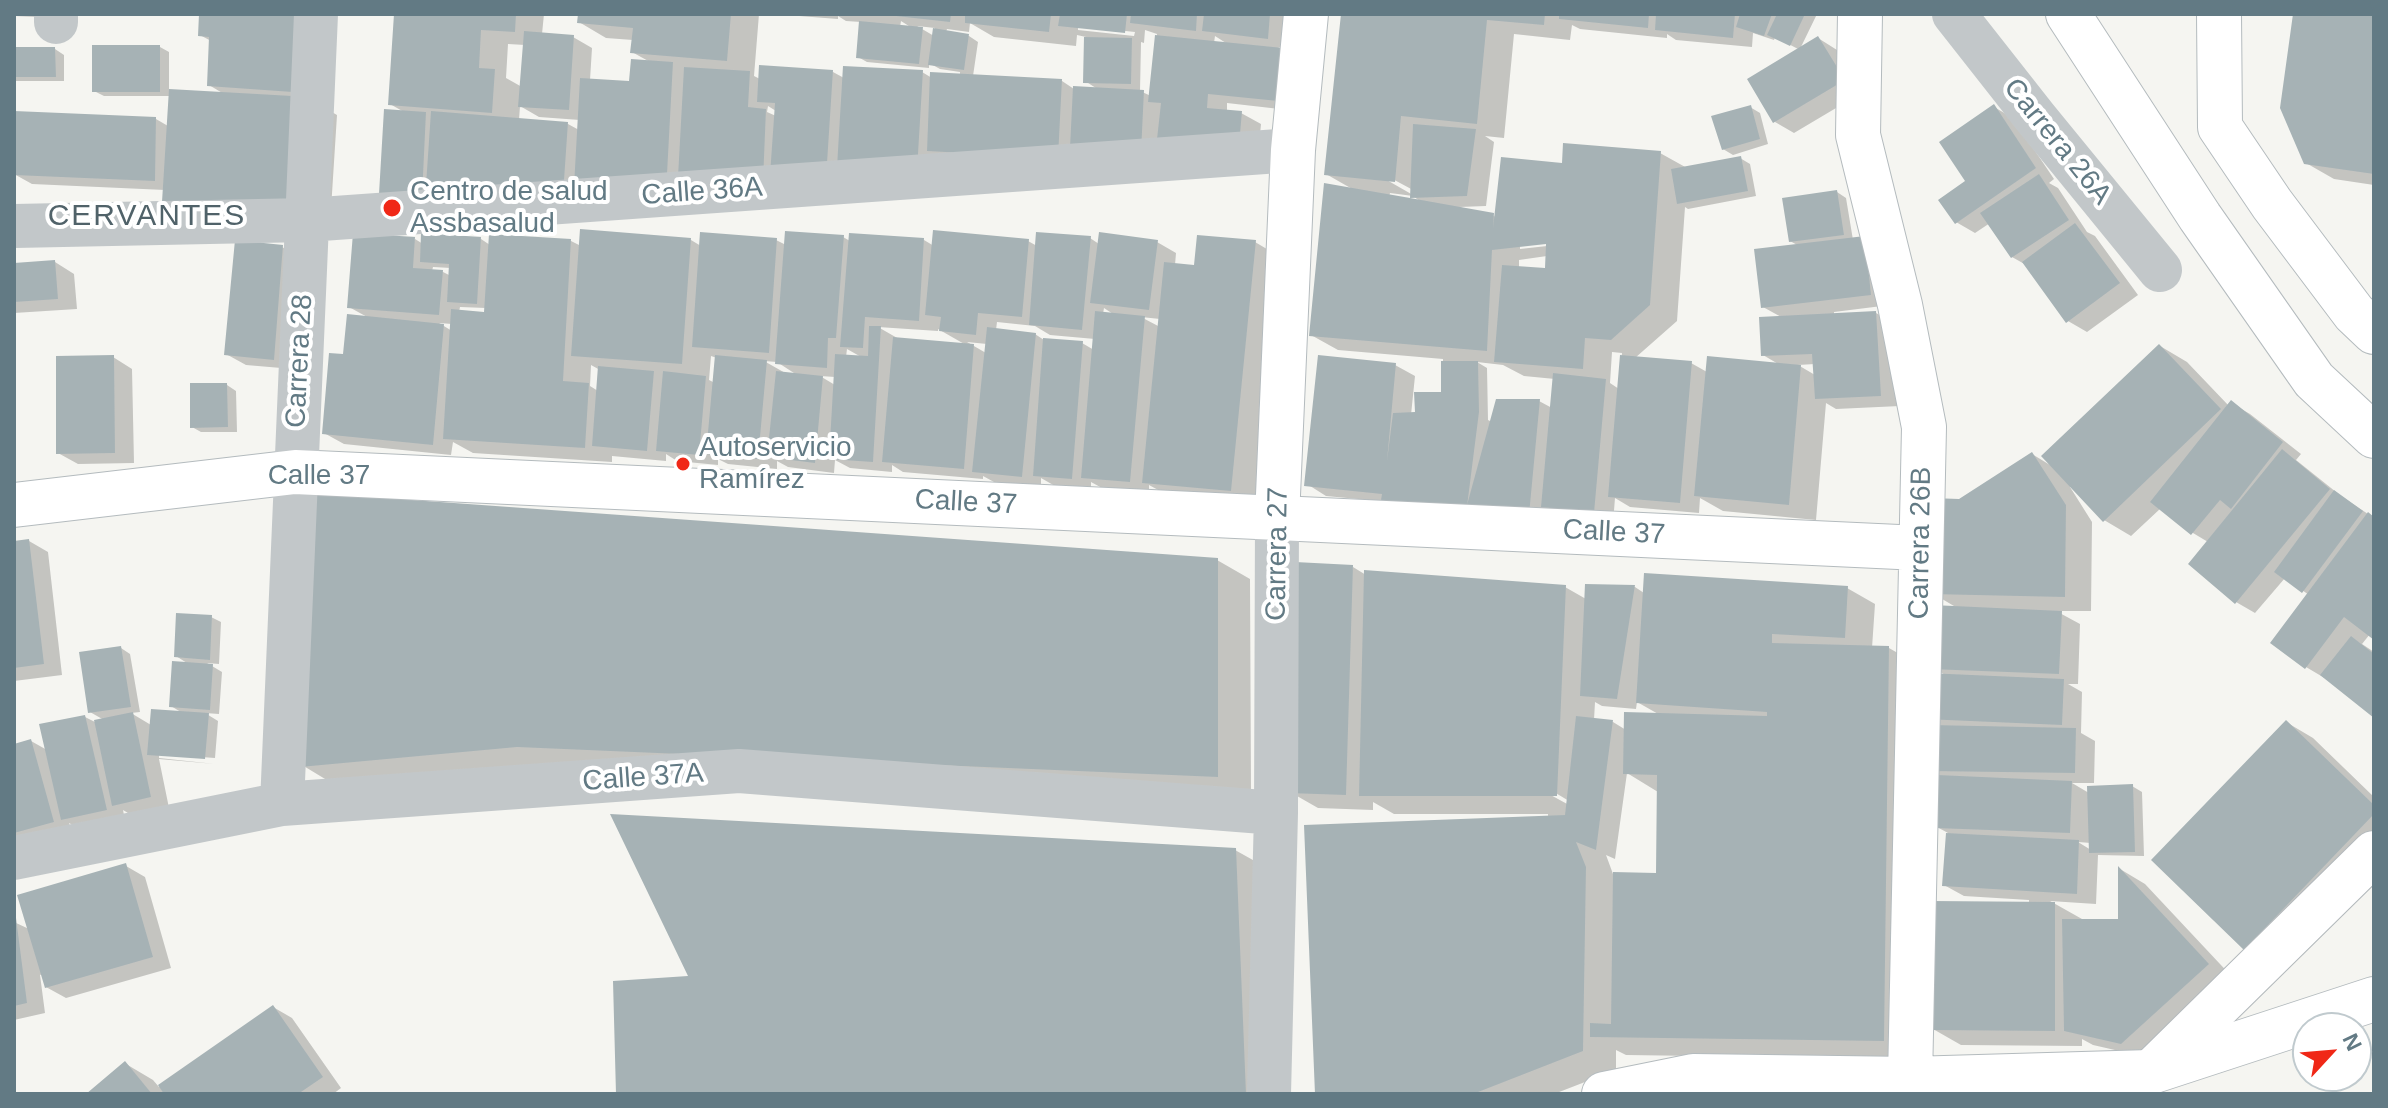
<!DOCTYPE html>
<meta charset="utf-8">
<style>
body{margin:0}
#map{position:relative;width:2388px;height:1108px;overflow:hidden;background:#f5f5f1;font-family:Helvetica,sans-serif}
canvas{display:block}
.frame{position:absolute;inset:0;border:16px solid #627a84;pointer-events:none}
.north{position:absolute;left:2292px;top:1012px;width:80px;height:80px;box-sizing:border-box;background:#fff;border:2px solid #c0cace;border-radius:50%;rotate:64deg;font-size:22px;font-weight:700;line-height:32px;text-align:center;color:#627a84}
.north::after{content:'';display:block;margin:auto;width:28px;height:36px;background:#f02817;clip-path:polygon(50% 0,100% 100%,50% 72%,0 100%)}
</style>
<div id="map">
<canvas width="2388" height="1108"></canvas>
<div class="frame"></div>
<div class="north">N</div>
</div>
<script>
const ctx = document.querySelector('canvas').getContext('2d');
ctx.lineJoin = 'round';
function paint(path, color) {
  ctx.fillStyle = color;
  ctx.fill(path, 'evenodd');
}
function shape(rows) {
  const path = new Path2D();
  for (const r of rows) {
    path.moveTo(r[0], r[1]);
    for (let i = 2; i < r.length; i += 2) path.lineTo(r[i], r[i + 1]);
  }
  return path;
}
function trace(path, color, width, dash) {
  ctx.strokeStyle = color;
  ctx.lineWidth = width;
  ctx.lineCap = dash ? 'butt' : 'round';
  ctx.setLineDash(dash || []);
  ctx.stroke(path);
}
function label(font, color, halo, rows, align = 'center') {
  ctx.font = font + ' Helvetica,sans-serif';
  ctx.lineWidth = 8;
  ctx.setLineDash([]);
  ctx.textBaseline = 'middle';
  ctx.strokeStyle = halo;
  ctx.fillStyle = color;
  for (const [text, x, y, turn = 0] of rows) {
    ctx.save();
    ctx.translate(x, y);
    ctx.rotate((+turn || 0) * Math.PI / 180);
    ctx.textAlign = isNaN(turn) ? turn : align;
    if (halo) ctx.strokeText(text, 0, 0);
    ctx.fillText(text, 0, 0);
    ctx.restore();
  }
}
paint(shape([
 [14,14,63,14,63,18,14,16],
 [201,14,314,102,337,115,330,225,165,190,32,184,14,174,14,152,156,119,168,126,170,96,104,96,94,91,160,47,169,52,169,91,224,94,209,85,211,41,200,35],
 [396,14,544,14,542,34,573,37,592,48,590,80,631,83,650,62,632,52,633,40,606,38,579,22,580,14,759,14,754,76,760,79,833,72,844,78,922,72,932,78,960,75,960,72,940,69,929,63,929,68,867,62,858,57,861,22,846,21,838,16,838,19,773,14,1290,14,1287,48,1278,47,1302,61,1297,111,1227,103,1227,112,1241,113,1261,124,1258,156,400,204,404,112,390,104],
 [901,21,912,28,900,27],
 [970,23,994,37,1076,46,1077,35,1086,37,1085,81,1099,90,1074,89,1062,81,973,76,978,42,969,36,946,32,947,29,969,32],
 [917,26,935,28,934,36],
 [1078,26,1135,32,1134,36,1078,30],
 [1145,30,1157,34,1151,96,1140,91,1141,42,1144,43],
 [1215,36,1229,45,1214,43],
 [508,44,525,45,522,87,506,78],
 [520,106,539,117,580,120,579,130,568,124,519,120],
 [768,106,776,111,776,116,767,112],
 [1343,14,1817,14,1800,49,1818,38,1837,50,1863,92,1794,133,1775,122,1800,50,1775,37,1774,40,1753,33,1752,47,1676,40,1667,34,1667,38,1580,29,1572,25,1570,40,1514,34,1504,138,1485,136,1494,142,1486,206,1459,207,1497,217,1564,165,1660,153,1687,168,1740,158,1750,164,1756,196,1688,209,1685,207,1677,321,1635,358,1691,363,1707,372,1780,365,1763,355,1783,318,1763,307,1799,246,1790,241,1837,192,1846,198,1853,240,1890,305,1834,312,1834,315,1876,313,1895,324,1900,406,1836,409,1826,403,1816,520,1723,511,1700,498,1699,513,1630,507,1615,498,1613,523,1326,496,1307,484,1395,365,1415,376,1411,415,1443,394,1443,359,1338,350,1311,335,1354,190,1326,174],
 [1387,176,1413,190,1413,195,1385,179],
 [1390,193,1413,196,1421,202,1389,197],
 [1556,241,1556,245,1520,249,1520,245],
 [1547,256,1547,270,1519,268,1519,260],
 [1612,352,1622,353,1619,389,1610,383],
 [1477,362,1503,365,1524,376,1555,379,1552,408,1539,401,1492,422,1488,420,1487,368],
 [1815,364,1815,375,1798,365],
 [2296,14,2374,14,2374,185,2334,179,2306,163],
 [14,49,55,49,64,55,64,81,14,81],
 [1750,107,1760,113,1768,144,1733,155,1723,149],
 [1994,107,2013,118,2054,179,2049,183,2058,188,2087,232,2095,236,2138,295,2087,332,2068,321,2028,266,2012,257,1990,223,1975,233,1956,222],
 [843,237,850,241,924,240,934,246,1028,241,1037,246,1090,238,1099,244,1157,242,1176,253,1175,265,1196,268,1255,242,1282,258,1258,506,1171,497,1149,485,1149,492,1102,488,1091,482,1091,489,1055,486,1041,478,1041,486,994,482,983,476,983,479,903,472,892,465,892,472,850,468,835,460,834,473,788,467,777,461,777,469,728,464,718,459,718,465,677,461,666,454,666,461,612,456,612,462,473,453,453,442,451,455,344,444,324,433,345,356,369,318,349,307,415,239,423,244,481,239,490,245,571,241,581,246,691,240,701,246,776,240,786,245],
 [433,267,451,268,451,276,443,272,432,271],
 [460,307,486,308,486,314,459,312],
 [1104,308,1116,316,1103,314],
 [1141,317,1160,319,1160,327],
 [997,322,1035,326,1050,335,1095,339,1094,350,1082,343,1044,340,1035,334,996,330],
 [439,323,452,324,452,331],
 [878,327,938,331,938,329,966,345,899,339],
 [967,342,987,344,986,353],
 [847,349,863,358,846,357],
 [711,356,717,358,715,383,709,380],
 [764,361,777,362,797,375,787,374],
 [591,365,600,370,598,391,590,386],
 [820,376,835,377,835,385],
 [282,247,301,258,293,369,246,365,226,354],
 [55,262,74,274,77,309,14,313,14,265],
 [2160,346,2187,362,2229,406,2231,403,2250,414,2301,454,2296,460,2341,496,2374,518,2374,638,2370,634,2362,644,2374,652,2374,716,2333,683,2306,667,2273,643,2309,595,2285,578,2255,613,2236,602,2208,542,2193,533,2161,508,2131,536,2104,520,2072,486,2070,487,2092,522,2091,611,2056,611,2080,624,2078,684,2068,684,2082,692,2081,733,2095,741,2094,783,2072,783,2089,793,2132,786,2142,792,2144,856,2098,855,2096,904,2050,901,2082,919,2120,921,2120,869,2145,884,2235,980,2150,1058,2093,1045,2082,1039,2082,1046,1961,1045,1933,1029,2029,903,2029,900,1964,896,1944,885,1948,833,1937,827,1939,775,1931,770,1926,718,1947,676,1931,667,1959,609,1932,593,1959,501,2032,454,2050,465],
 [2078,842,2091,843,2091,850],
 [113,357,132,369,134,463,78,464,58,453],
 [227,385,236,391,237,432,201,432,192,427],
 [29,541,48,552,62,675,14,681,14,543],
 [1217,560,1250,579,1251,795,335,785,302,765],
 [1353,567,1366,575,1565,587,1586,599,1587,586,1635,587,1644,593,1847,588,1875,604,1872,648,1889,648,1922,667,1917,1059,1626,1055,1616,1050,1616,1070,1554,1094,1317,1094,1548,818,1548,814,1394,814,1373,802,1373,810,1318,808,1290,792],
 [1595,702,1602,706,1636,709,1637,702,1660,715,1626,730,1613,722,1594,720],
 [1627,773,1658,792,1658,875,1613,874,1606,855,1615,859],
 [1549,789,1569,801,1569,805,1547,793],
 [211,617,221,622,219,664,207,663,222,672,219,714,205,713,218,721,215,758,159,754,159,758,215,764,159,759,169,808,133,816,123,810,125,820,82,830,69,823,72,833,14,844,14,746,31,741,47,750,85,717,95,722,104,720,90,712,121,648,130,654,140,712,131,713,151,725,184,714,171,706,190,665,176,656],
 [2286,722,2313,738,2374,797,2374,857,2245,948],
 [1235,850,1269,869,1277,1094,618,1094],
 [126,866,145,877,171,968,66,998,46,987,43,974,40,975,45,1013,14,1020,14,922,29,929],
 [273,1007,292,1018,341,1088,333,1094,89,1094,126,1064,153,1080,159,1087]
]), '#0003');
paint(shape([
 [199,14,312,14,307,93,207,86,209,37,198,36],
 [394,14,516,14,515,32,481,30,479,68,495,69,492,113,388,105],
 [578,14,731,14,727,61,630,53,633,28,577,23],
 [896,14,951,14,950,22,896,16],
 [965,14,1051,14,1049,32,965,23],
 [1060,14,1127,14,1125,33,1058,26],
 [1131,14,1197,14,1196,31,1130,23],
 [1204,14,1270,14,1268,39,1202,31],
 [1341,14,1545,14,1544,25,1487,20,1477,124,1401,116,1395,182,1324,175],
 [1559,14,1649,14,1648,28,1559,19],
 [1656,14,1735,14,1733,38,1655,30],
 [1740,14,1772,14,1764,36,1736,27],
 [1777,14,1805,14,1790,46,1767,35],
 [2293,14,2374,14,2374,174,2304,164,2280,108],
 [859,21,923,27,919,64,856,58],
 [933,28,969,34,964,70,928,65],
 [524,31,574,35,569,110,518,107],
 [1155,35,1283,48,1278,101,1208,94,1207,108,1242,111,1239,146,1157,139,1161,103,1148,102],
 [1818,36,1845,80,1773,123,1747,79],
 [1084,37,1132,38,1131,84,1083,83],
 [92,45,160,45,160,92,92,92],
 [14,47,55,47,56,77,14,77],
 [631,59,673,62,666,193,574,186,580,78,629,81],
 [759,65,833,70,826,179,770,175,775,103,757,102],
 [843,66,923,70,917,171,837,167],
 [684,67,750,71,748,107,766,109,763,182,678,177],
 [930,72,1062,79,1058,158,927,151],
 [1073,86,1144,90,1141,153,1070,148],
 [169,89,310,97,303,211,162,202],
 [1994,104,2036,168,1955,224,1938,200,1965,181,1939,142],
 [1751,105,1760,139,1722,150,1711,116],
 [384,109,426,112,422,197,379,194],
 [14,111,156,117,155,181,14,175],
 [431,111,568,122,563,195,426,185],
 [1413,124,1476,129,1467,196,1410,198,1494,213,1493,228,1501,157,1562,163,1563,143,1661,151,1650,305,1611,340,1585,338,1583,369,1494,362,1502,265,1545,268,1546,244,1492,250,1487,351,1309,336,1324,183,1410,198],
 [1741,156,1748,191,1677,204,1671,169],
 [2039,174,2069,220,2011,258,1980,213],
 [1837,190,1844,235,1789,242,1782,198],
 [2075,223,2120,283,2066,323,2022,262],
 [580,229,691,238,682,364,571,356],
 [933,230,1029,239,1022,317,978,313,976,335,939,331,941,317,925,315],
 [785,231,844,235,836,338,828,338,827,368,775,364],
 [700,232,777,238,769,353,692,347],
 [1036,232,1091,236,1082,330,1029,325],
 [1099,232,1158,240,1149,310,1090,303],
 [353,233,415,237,413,268,443,270,439,315,347,308],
 [421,233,481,237,477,304,447,302,449,264,420,262],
 [849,233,924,238,919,321,865,317,863,348,840,347],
 [489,234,571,239,563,381,589,383,585,448,443,439,451,309,484,312],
 [1197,235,1256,240,1231,491,1142,483,1164,262,1194,265],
 [1865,236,1871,295,1761,308,1754,249],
 [235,240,283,245,274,360,224,355],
 [55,260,58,299,14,302,14,263],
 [1095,311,1145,316,1130,482,1081,478],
 [1876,311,1881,396,1815,399,1812,354,1761,356,1759,317],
 [347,314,444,324,433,445,322,434,329,353,343,354],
 [869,326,881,326,873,462,829,459,835,354,868,356],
 [987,327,1036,333,1022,477,972,472],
 [893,337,974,344,964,469,882,462],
 [1043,338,1083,341,1072,479,1033,476],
 [2159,344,2221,409,2103,522,2041,456],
 [114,355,115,453,56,454,56,356],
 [715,355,767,360,758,459,706,454],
 [1318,355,1396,363,1387,461,1393,413,1415,412,1414,392,1441,392,1441,361,1478,361,1479,412,1465,522,1378,518,1382,494,1304,486],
 [1620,355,1692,361,1680,503,1608,497],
 [1707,356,1801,365,1789,505,1694,496],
 [598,366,654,371,647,451,592,446],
 [663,371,706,376,699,455,656,451],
 [776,371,823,376,815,463,767,457],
 [1553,373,1606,379,1594,513,1541,507],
 [190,383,227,383,228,427,190,428],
 [1496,399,1540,399,1529,515,1467,505],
 [2231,400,2283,442,2231,509,2220,500,2191,535,2150,502],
 [2282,449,2330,489,2235,604,2188,564],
 [2032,452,2066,505,2065,597,1930,594,1931,498,1959,499],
 [2334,490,2363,511,2302,593,2274,572],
 [301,492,1218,558,1218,777,517,747,300,767],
 [2368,512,2374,517,2374,640,2344,617,2305,669,2270,643],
 [29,539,44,664,14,668,14,541],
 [1295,562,1353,565,1346,795,1288,793],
 [1364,570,1566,585,1557,796,1359,796],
 [1644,573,1848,586,1845,638,1772,634,1772,643,1889,646,1884,1041,1590,1037,1590,1023,1611,1024,1613,872,1656,873,1657,775,1623,774,1624,712,1767,716,1767,712,1636,703],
 [1585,584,1635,585,1617,699,1580,696],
 [1932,605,2062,611,2059,674,1929,669],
 [176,613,212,615,210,660,174,657],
 [2351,636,2374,654,2374,718,2320,675],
 [121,646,131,707,88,713,79,652],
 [172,661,213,664,210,710,169,707],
 [1926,673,2064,679,2062,725,1924,719],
 [151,709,209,713,205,759,147,755],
 [133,712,151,797,112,806,94,720],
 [85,715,107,810,61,820,39,724],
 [1576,716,1613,720,1596,850,1576,842,1586,867,1583,1051,1473,1094,1315,1094,1304,825,1565,815],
 [2286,720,2374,805,2374,814,2244,950,2151,860],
 [1930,725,2076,728,2075,773,1929,771],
 [31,739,54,822,14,833,14,744],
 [1937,775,2072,781,2070,833,1935,828],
 [2133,784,2135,852,2089,853,2087,786],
 [610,814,1236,848,1246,1094,616,1094,613,981,688,976],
 [1946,833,2079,840,2077,894,1942,886],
 [126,863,153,957,45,988,17,895],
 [2118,866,2209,964,2121,1044,2064,1031,2062,919,2118,919],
 [1931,901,2055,902,2055,1031,1931,1030],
 [14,918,16,918,27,1003,14,1006],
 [273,1005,323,1077,298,1094,164,1094,158,1085],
 [125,1061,152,1094,86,1094]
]), '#a6b2b5');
const secondary = shape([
 [1860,14,1858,135,1900,305,1924,427,1910,1079],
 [2068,14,2200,217,2314,380,2374,436],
 [2219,14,2220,127,2272,204,2354,313,2374,332],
 [14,505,295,472,1920,548],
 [1277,518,1293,150,1306,14],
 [1604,1094,1693,1076,1910,1079,2151,1072,2374,999]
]);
const primary = shape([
 [2151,1072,2374,853]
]);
trace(secondary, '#b4bbbe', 46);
trace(primary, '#b3b9bc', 46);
trace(shape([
 [1954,14,2035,117,2160,270],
 [56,22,56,14],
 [14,226,307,220,1293,150],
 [282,804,316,14],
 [14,858,282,804,739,771,1276,813],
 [1269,1094,1276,813,1277,518]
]), '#c2c7c9', 44);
trace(secondary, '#fff', 44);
trace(primary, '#fff', 44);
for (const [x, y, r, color] of [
 [392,208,10,"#f02817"],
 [683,464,8,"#f02817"]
]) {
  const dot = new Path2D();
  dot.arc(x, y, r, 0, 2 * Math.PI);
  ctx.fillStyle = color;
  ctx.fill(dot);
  trace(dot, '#fff', 3);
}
label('28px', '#627a84', '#fff', [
 ["Carrera 26A",2057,142,51],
 ["Calle 36A",702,192,-4],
 ["Carrera 28",300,361,-87],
 ["Calle 37",319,476],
 ["Calle 37",966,503,3],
 ["Calle 37",1614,533,3],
 ["Carrera 26B",1921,543,-89],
 ["Carrera 27",1278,554,-89],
 ["Calle 37A",643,778,-4]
]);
label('28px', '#627a84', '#fff', [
 ["Centro de salud",410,192],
 ["Assbasalud",410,224],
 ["Autoservicio",699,448],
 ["Ramírez",699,480]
], 'left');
ctx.letterSpacing = '2px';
label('30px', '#506269', '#fff', [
 ["CERVANTES",147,217]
]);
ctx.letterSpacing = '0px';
</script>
